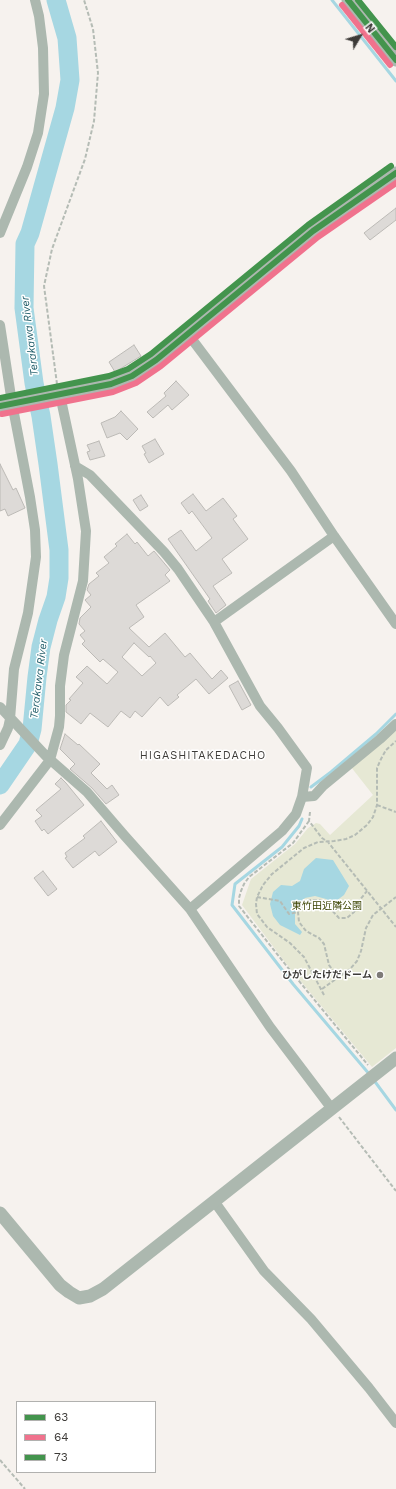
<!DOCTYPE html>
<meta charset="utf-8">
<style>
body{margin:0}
#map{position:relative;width:396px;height:1489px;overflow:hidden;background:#f6f2ee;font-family:"Work Sans",sans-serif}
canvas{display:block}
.legend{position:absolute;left:16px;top:1401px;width:140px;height:72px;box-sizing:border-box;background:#fff;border:1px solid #b1b1af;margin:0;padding:5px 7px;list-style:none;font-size:12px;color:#3d3b38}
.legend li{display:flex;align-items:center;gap:8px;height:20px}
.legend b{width:20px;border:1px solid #b1b1af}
.north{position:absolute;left:340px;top:16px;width:40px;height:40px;-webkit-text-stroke:3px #fff;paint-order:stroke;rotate:52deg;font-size:11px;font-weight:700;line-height:16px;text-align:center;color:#3d3b38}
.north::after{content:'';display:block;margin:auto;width:14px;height:18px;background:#3d3b38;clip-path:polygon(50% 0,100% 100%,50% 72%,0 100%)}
</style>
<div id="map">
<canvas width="396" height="1489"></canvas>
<ul class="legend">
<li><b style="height:5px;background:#43944d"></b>63</li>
<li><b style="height:5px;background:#f0728d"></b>64</li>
<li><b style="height:5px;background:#43944d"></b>73</li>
</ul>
<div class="north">N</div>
</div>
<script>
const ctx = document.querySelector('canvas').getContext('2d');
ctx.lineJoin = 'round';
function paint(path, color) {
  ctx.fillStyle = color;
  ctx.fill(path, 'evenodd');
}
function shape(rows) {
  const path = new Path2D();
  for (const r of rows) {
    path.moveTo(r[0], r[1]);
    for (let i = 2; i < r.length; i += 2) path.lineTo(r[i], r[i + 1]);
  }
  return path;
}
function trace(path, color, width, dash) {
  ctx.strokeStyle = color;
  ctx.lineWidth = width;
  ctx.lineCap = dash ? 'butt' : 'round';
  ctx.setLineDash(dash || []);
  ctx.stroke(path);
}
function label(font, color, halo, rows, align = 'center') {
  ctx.font = font + ' "Work Sans","Noto Sans JP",sans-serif';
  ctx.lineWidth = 3;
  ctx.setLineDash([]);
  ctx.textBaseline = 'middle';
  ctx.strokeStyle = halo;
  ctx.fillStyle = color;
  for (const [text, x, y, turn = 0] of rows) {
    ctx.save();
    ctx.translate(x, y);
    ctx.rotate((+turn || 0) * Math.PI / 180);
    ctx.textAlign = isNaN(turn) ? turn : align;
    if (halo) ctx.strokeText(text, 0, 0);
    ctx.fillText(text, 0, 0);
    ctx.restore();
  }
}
paint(shape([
 [396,730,396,1048,372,1067,284,961,242,905,251,879,295,844,308,828,316,823,320,824,330,835,373,795,351,767]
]), '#e6e8d4');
paint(shape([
 [316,858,333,860,349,886,344,895,336,901,330,903,326,899,315,896,305,898,298,905,295,914,295,924,302,932,300,935,280,925,273,916,270,904,273,892,281,885,292,886,300,881,304,869]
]), '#a6d7e2');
trace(shape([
 [332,0,396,81],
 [311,787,331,772,376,734,396,714],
 [302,819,299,826,282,847,235,884,232,905,293,984,370,1075],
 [373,1079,396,1110]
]), '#a6d7e2', 3);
trace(shape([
 [0,785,28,744,32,729,37,677,41,647,48,620,56,597,59,578,59,550,48,464,41,416,34,383,24,308,25,244,30,233,65,108,70,80,67,38,56,0]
]), '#a6d7e2', 19);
const building = shape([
 [396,208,396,220,370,240,364,233,396,208],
 [134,345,141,356,115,372,109,362,134,345],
 [176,381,189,395,172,410,168,405,153,418,147,412,166,396,164,393,176,381],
 [121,411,138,429,127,440,120,433,107,438,101,423,115,417,121,411],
 [155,439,164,454,149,463,144,454,146,453,142,446,155,439],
 [99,441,105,456,90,460,87,452,90,451,87,445,99,441],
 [0,464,13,490,16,488,25,508,8,516,5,509,0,511,0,464],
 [193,494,206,511,223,498,237,516,233,519,248,539,222,559,232,573,213,586,226,605,216,613,208,601,210,599,168,539,181,530,196,551,212,538,192,511,189,514,181,503,193,494],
 [141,495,148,506,140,511,133,500,141,495],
 [127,534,135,544,137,542,148,556,154,551,170,570,165,575,170,581,136,605,144,617,129,628,149,647,165,633,185,657,190,653,212,679,221,670,228,678,209,694,196,679,177,695,179,697,168,706,160,697,142,717,135,711,130,718,121,711,108,727,90,713,81,724,66,712,66,705,71,700,69,699,83,683,76,677,87,666,107,684,118,672,103,659,100,662,82,644,85,641,80,635,85,631,79,624,80,618,91,607,85,600,91,595,87,590,89,584,99,576,96,573,109,563,104,557,117,546,115,544,127,534],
 [134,643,149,657,150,656,156,663,142,676,122,657,134,643],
 [238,681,251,705,242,710,229,686,238,681],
 [65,734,78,745,79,744,100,764,91,773,107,789,112,785,119,795,106,804,92,788,70,769,75,764,60,749,65,734],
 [61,778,66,783,84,805,48,834,44,829,42,831,35,821,42,816,36,810,61,789,55,784,61,778],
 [101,821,117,842,99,856,95,851,73,868,65,858,67,857,65,853,85,838,83,836,101,821],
 [43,871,57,889,48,896,34,878,43,871]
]);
paint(building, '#dddad7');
trace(building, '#bcbab6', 1);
trace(shape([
 [57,384,44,286,52,249,85,159,94,121,98,73,93,29,84,0],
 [377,805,396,812],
 [310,812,309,821,322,838,328,842,396,927],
 [309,821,293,843,249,877,244,884,241,891,239,898,239,906,285,964,368,1065],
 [257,897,280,901,289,914,298,912],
 [338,978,329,965,324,944,319,938,306,931,299,922,298,912,302,905,309,900,320,900,327,905,339,918,347,918,354,912,359,901,367,891],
 [322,989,350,969,357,961,361,951,366,928,373,915,396,897],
 [324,995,304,957,290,943,267,927,257,914,256,904,257,897,263,885,272,874,304,848,318,842,334,841,346,839,355,835,367,825,373,817,377,805,377,768,381,759,386,750,396,741],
 [339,1117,396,1191],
 [0,1460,25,1489]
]), '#b5bcb5', 2, [4, 2]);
trace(shape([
 [0,233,27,167,38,133,44,94,43,48,39,16,35,0],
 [0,325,12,403,30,497,35,530,36,557,28,613,14,669,10,719,8,728,0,745],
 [188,334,291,471,334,536,396,624],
 [75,466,90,475,164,552,178,569,214,622,260,706,278,728,307,768,302,797,296,814,282,831,190,909],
 [214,622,334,536],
 [0,707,46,756,87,792,124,835,190,909,270,1027,332,1109],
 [302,797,314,796,323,786,380,739,396,724],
 [0,825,50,760,59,727,60,716,60,686,64,655,83,581,86,531,78,479,60,395],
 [214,1201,264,1271,311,1319,369,1388,396,1423]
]), '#acb8af', 10);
trace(shape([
 [348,0,396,60],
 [0,406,12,403,60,395,111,384,132,376,156,360,313,231,396,173],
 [0,1213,60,1285,69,1292,79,1298,90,1296,103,1289,396,1058]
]), '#acb8af', 13);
trace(shape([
 [348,0,396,60],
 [0,406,111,384,132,376,156,360,313,231,396,173]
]), '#43944d', 6);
trace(shape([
 [342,5,390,65],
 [2,414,113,392,136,383,161,366,318,237,396,183]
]), '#f0728d', 6);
trace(shape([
 [358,0,396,47],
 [0,398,109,376,128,369,151,354,308,225,391,166]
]), '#43944d', 6);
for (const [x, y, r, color] of [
 [380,975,4,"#7e7b78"]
]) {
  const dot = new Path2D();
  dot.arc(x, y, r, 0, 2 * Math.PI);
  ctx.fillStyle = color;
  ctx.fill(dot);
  trace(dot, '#fff', 1.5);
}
label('10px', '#3b4300', '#fff', [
 ["東竹田近隣公園",327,906]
]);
label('bold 10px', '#3d3b38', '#fff', [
 ["ひがしたけだドーム",372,975]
], 'right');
label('italic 11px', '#225e6a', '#fff', [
 ["Terakawa River",30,336,-97],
 ["Terakawa River",39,679,-83]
]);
ctx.letterSpacing = '1px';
label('11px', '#3d3b38', '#fff', [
 ["HIGASHITAKEDACHO",203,756]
]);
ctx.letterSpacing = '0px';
</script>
